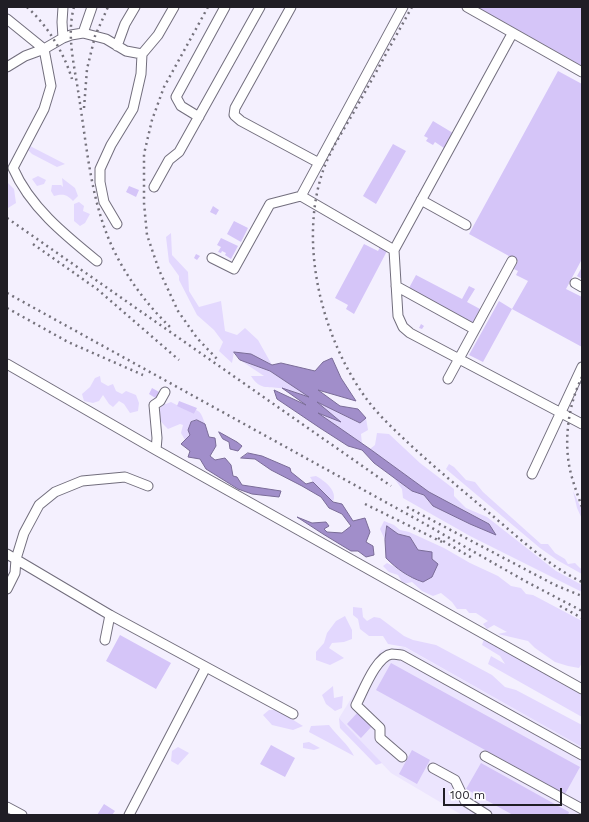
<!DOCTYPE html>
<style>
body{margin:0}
#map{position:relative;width:589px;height:822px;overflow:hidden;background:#f4f0fe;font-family:"Work Sans",sans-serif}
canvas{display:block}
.frame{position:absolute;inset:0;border:8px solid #201e25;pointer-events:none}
.scale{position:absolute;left:443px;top:788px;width:119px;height:18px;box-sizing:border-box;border:2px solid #201e25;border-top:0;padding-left:5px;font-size:12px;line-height:14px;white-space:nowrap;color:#201e25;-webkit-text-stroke:3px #fff;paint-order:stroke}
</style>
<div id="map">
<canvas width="589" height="822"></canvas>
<div class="frame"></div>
<div class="scale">100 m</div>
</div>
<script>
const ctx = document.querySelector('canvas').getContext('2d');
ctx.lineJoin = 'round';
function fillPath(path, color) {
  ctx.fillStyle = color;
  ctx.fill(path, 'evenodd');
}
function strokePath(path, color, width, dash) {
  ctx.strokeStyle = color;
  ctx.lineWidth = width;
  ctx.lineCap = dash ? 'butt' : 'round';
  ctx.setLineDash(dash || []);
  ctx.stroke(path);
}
const built = new Path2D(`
 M404,647L582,747V815H462L391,773L339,718L381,650Z`);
const green = new Path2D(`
 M30,146L65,164L57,167L32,154L28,150Z
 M38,176L46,180L44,184L37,186L32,179Z
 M62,178L75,188L78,196L73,201C66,194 63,194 54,196L51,191L52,185H61L63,187Z
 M7,182L14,189L16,203L8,208Z
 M79,202L84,206L83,211L90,214L85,223L80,226L74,221V204Z
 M171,233L172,255L188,272L189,291L199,307L221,301L225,331L237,335L245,328L258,340L272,365L251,354L234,352L232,363L219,351L223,342L214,330L197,315L179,280V276L169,262L166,237Z
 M240,360L270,371L311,398C302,395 293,391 284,389C269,385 261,392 251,376H264Z
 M100,376L101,382L108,386L113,384L116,391L122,394L126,391L136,395L139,403L138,411L130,413L124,404L119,401L113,407L109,404L103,395L99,401L93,403L84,401L82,394L90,387L95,378Z
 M315,401L359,423L366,418L368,430L361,434L362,444L315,412L340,421Z
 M171,402L194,414L196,410C202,412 203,419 205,424L197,420L190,435L185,440L181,433L183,425L180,424L168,429C159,420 154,414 164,403L166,404Z
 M377,433L389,434L420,463L454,489V496L466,508L487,517L556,571L582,585V592L470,536L403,498L402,489L393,477L412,491L424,495L433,506L470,524L496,535L489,524L429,492L370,449L375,445Z
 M449,464L454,467L466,480L475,482L483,492L541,544H548L555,553L565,559L568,564L575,563L580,568L582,569V574L557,560L540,548L446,469Z
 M316,476C325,481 338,491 333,502L313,482L310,477Z
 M573,491L582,510V519L577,508Z
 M384,521L394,525L400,530L409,532L444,548L470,563L498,576L511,586L521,588L526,594L533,595L582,621V663L579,668L568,666L555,662L535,648L528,641L498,634L507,632L494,625L487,629L483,624L488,621L476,613H469L466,609H457L452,602L441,593L433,596L422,591L412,582L403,584L398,575L389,572L383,566L387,563L395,567L411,578L418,550L410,537L398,534L387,527L385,540L380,529Z
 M353,607L362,608L363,617L367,621L374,617L380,618L404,636L413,640L436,645L492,675L505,687L516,690L582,725V747L405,647L388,644L383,636H369L360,629L358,619L353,615Z
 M345,616L352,630V639L344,642L332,643L329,648L344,658L330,665L316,660V652L324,643L327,633L336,621Z
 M484,639L582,695V717L488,664L491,656L505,664L500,656L482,645Z
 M333,686L334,698L343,696L342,708L335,711L326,704L322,695Z
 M269,710H277L303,726L293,730L272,725L263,715Z
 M339,718L382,763L376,765L340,728Z
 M329,725C337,736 348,744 354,756L309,732L311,726Z
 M309,742L320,748L314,750L303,748V743Z
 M178,747L189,753L178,765L171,761L172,751Z`);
const water = new Path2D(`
 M234,352L251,354L272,365L281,363L315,371L323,362L332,358L341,378L356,401L318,390L340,406L358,409L366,418L360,423L317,402L341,422L318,413L370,449L429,492L489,524L496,535L470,524L433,506L424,495L412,491L374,463L362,450L348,446L320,428L277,399L274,390L306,405L282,388L309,397L270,371L240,360Z
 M197,420L205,424L209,437L215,438L216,446L210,456L215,460L225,458L231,465L233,476L237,477L242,485L281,491L279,497L252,494L238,489L206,469L200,459L188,457L190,451L181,444L190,435L188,430L191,422Z
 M219,432L237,442L242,446L238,451L230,449L229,442L223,439Z
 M248,453L262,456L290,468L291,472L306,484L313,482L333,502L342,504L353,521L365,518L370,532L366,542L373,546L374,555L366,557L358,551H351L323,534L297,517L312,523L326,522L329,526L324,529L327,532L342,533L351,526L342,514L329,508L321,497L302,486L271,470L255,459L241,458Z
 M387,526L398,534L410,537L418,550L432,552V559L438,564L432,577L423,582C408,577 397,569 386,558L385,540Z`);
const building = new Path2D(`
 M477,7H582V66Z
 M558,71L582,84V259L566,289L582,297V347L512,309L483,362L469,355L499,301L512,309L528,281L516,275L518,271L514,269L518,261L469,234Z
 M433,121L453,133L444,148L435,142L433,145L426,141L428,138L424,136Z
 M393,144L406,151L376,204L363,196Z
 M129,186L139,190L136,197L126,192Z
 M213,206L219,210L216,215L210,212Z
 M234,221L248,228L241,242L227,234Z
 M221,238L238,246L231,259L225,255L226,253L222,251L221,253L218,252L221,247L217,245Z
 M364,244L378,251L380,247L387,251L354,314L346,309L348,305L335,298Z
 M196,254L200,256L197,260L194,258Z
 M582,267V279L577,276Z
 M416,275L462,299L469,286L475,289L467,302L480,309L473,323L409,288Z
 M421,324L424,326L422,329L419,328Z
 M152,388L161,393L157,399L149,394Z
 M179,401L197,408L194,414L177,406Z
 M120,635L171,663L156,689L106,661Z
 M391,663L580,767L565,794L376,690Z
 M358,712L372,726L361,738L347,724Z
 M271,745L295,758L285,777L260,764Z
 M412,750L430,760L417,784L399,774Z
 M481,763L569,812L568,815H513L466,789Z
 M104,804L115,811L112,815H97Z`);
const minor = new Path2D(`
 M291,7L235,108L234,115L241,121L319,163
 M467,7L582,72
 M7,19L44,49L51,86L44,109L13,168
 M83,33L92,7
 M512,34L394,250L398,316L403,327L410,333L582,424
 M63,38L62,22L63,7
 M117,46L125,24L135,7
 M7,67L25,56L44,49L63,38L71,35L83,33L106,39L126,51L142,54L158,35L174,7
 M199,117L181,106L176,97L225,7
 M13,168C30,207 65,235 97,261
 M154,187L169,160L179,152L260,7
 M421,200L466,225
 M117,224L104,202L100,182V169L111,145L133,109L141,74L142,54
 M394,250L301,196L403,7
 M212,258L234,269L270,204L301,196
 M575,283L582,287
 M396,286L474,329
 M7,364L156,450L582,689
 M448,379L512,261
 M156,450L157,438L154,405L160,401L165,392
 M532,474L582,367
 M7,554L110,615L206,667L129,815
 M7,589L15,573L16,559L24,533L39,505L55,492L82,481L125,477L148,486
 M105,640L110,615
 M206,667L293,714
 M485,756L582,809
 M402,757L380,738V728L356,705C363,692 376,656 392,654C395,654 399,655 402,655L582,755
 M433,768L455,780L465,801L487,815
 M7,807L22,815`);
const rail = new Path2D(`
 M27,7C48,26 64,53 72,79
 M74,7C66,36 75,68 79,97C86,141 90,190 106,232C119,267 143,301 170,327
 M208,7L164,87L152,120L144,154V203L147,235L159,270L178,311L197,338L218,360
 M412,7C393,41 374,76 355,110C343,131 328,153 321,177C300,247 322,335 363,394C374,410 388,424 402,437C427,461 455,484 482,507C514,533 545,564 582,582
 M84,108L87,69L95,36L108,7
 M7,218L391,486
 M33,244L97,289L179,360
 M7,293L418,520L525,581L582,611
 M7,308L68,342L143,375
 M582,377C568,405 563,443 571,474C574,485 578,496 582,507
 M365,504L442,542
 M407,507L555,585L582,596
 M438,538L474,559
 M560,606L582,618`);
fillPath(built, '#ece5fe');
fillPath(green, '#e3d8fe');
fillPath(water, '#a18eca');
strokePath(water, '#7a6c98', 1);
fillPath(building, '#d5c5f8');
strokePath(minor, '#726e7d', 11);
strokePath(minor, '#fff', 9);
strokePath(rail, '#75727c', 2.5, [2, 4]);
</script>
